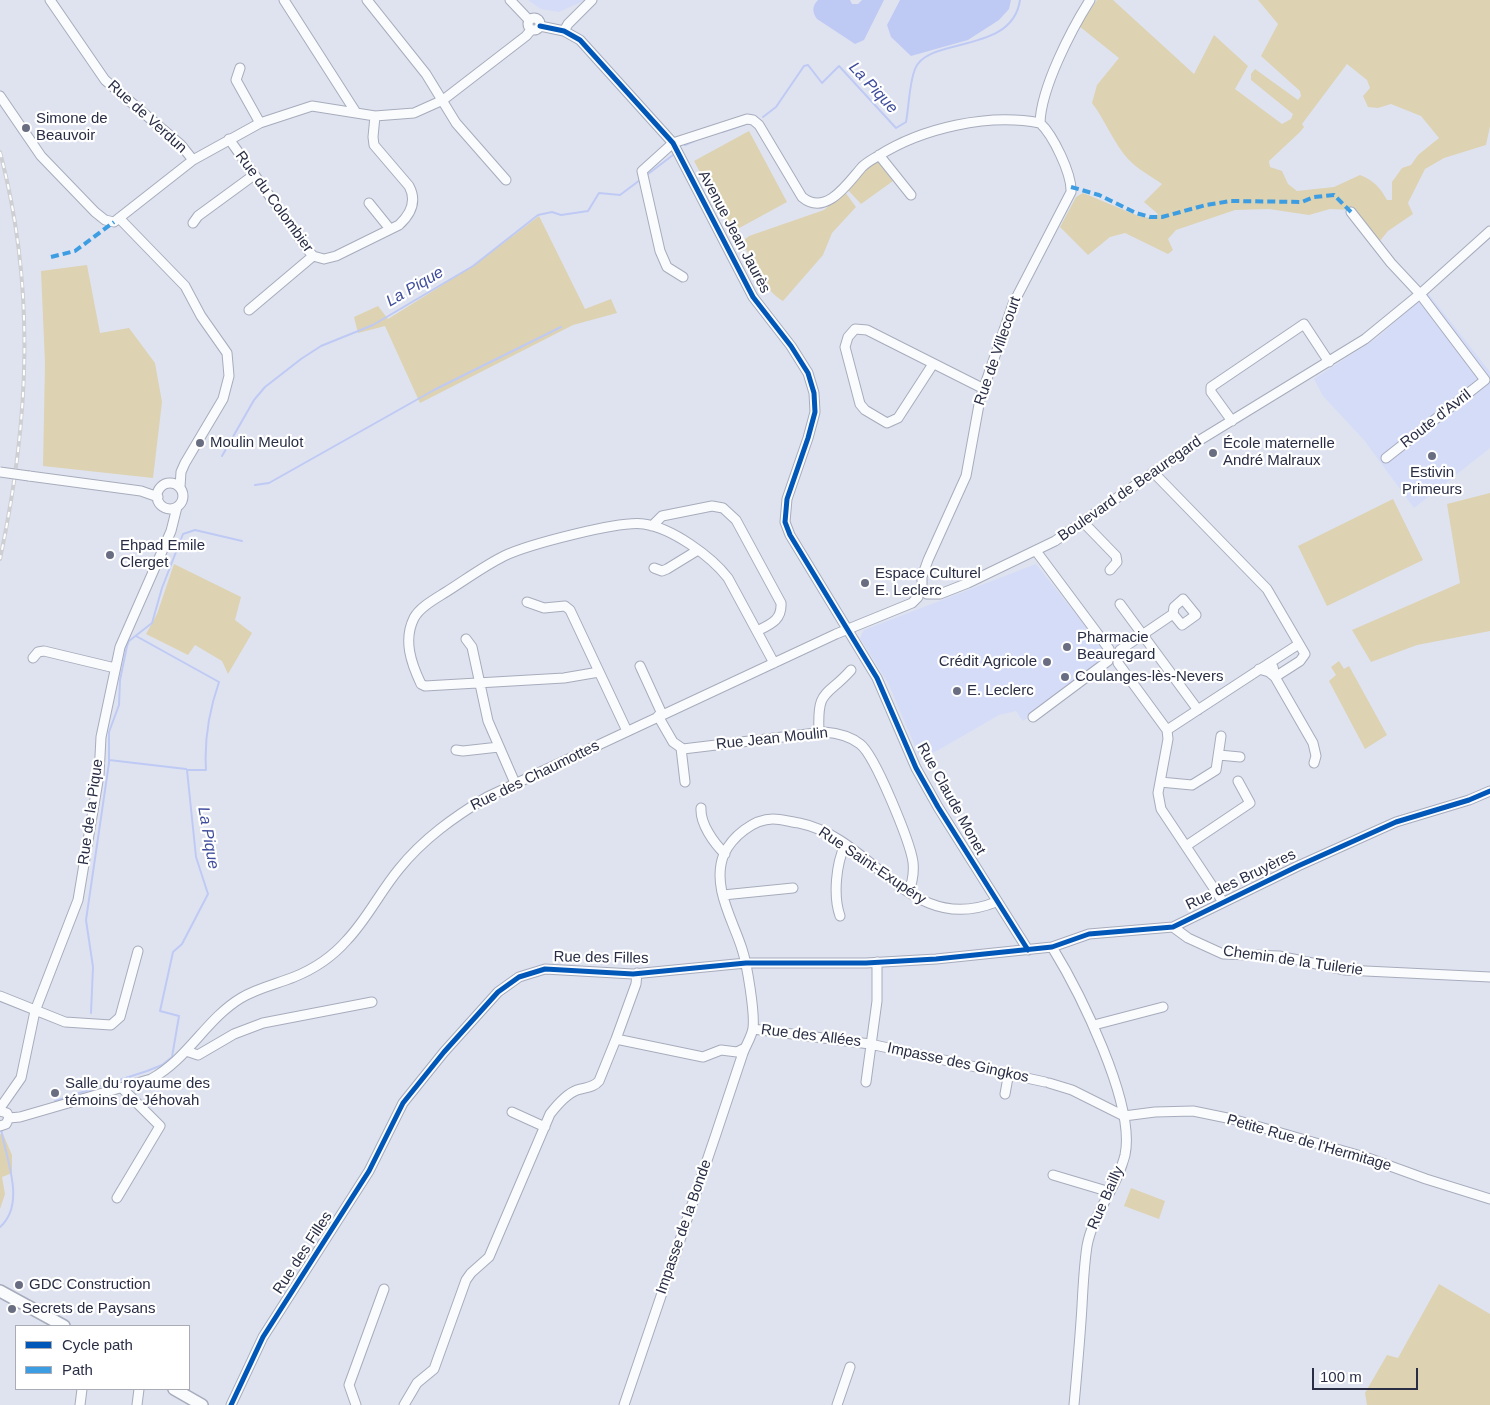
<!DOCTYPE html>
<meta charset="utf-8">
<style>
body{margin:0}
#map{position:relative;width:1490px;height:1405px;overflow:hidden;background:#dfe3f0;font-family:Arial,sans-serif}
canvas{display:block}
.legend{position:absolute;left:15px;top:1325px;width:175px;height:65px;box-sizing:border-box;background:#fff;border:1px solid #a9abb5;margin:0;padding:6px 9px;list-style:none;font-size:15px;color:#292e45}
.legend li{display:flex;align-items:center;gap:10px;height:25px}
.legend b{width:25px;border:1px solid #a9abb5}
.scale{position:absolute;left:1312px;top:1368px;width:106px;height:22px;box-sizing:border-box;border:2px solid #292e45;border-top:0;padding-left:6px;font-size:15px;line-height:18px;white-space:nowrap;color:#292e45;-webkit-text-stroke:4px #fff;paint-order:stroke}
</style>
<div id="map">
<canvas width="1490" height="1405"></canvas>
<ul class="legend">
<li><b style="height:6px;background:#0057b8"></b>Cycle path</li>
<li><b style="height:6px;background:#3d9de3"></b>Path</li>
</ul>
<div class="scale">100 m</div>
</div>
<script>
const ctx = document.querySelector('canvas').getContext('2d');
ctx.lineJoin = 'round';
function fillPath(path, color) {
  ctx.fillStyle = color;
  ctx.fill(path, 'evenodd');
}
function strokePath(path, color, width, dash) {
  ctx.strokeStyle = color;
  ctx.lineWidth = width;
  ctx.lineCap = dash ? 'butt' : 'round';
  ctx.setLineDash(dash || []);
  ctx.stroke(path);
}
function label(font, color, halo, rows, align = 'center') {
  ctx.font = font + ' Arial,sans-serif';
  ctx.lineWidth = 4.5;
  ctx.setLineDash([]);
  ctx.textBaseline = 'middle';
  ctx.strokeStyle = halo;
  ctx.fillStyle = color;
  for (const [text, x, y, turn = 0] of rows) {
    ctx.save();
    ctx.translate(x, y);
    ctx.rotate((+turn || 0) * Math.PI / 180);
    ctx.textAlign = isNaN(turn) ? turn : align;
    if (halo) ctx.strokeText(text, 0, 0);
    ctx.fillText(text, 0, 0);
    ctx.restore();
  }
}
const built = new Path2D(`
 M528,0H585L559,12L541,9Z
 M1428,293L1490,372V448L1414,508L1364,440L1323,396L1314,379L1378,337Z
 M1036,564L1102,647V661L1023,721L1016,711L999,715L921,760L888,683L860,638L864,630Z`);
const green = new Path2D(`
 M1097,0H1113L1194,74L1214,35L1248,66L1235,89L1282,124L1291,119L1293,114L1251,80V74L1255,69L1298,100L1301,96L1300,91L1261,56L1278,24L1258,0H1490V126L1486,145L1444,158L1425,169L1408,203L1413,214L1388,231L1379,242L1353,210L1330,209L1309,215L1269,209L1235,210L1176,230L1168,239L1173,250L1168,254L1125,233L1110,237L1088,255L1060,227L1076,197L1083,193L1141,217L1154,218L1158,214L1144,202L1162,184C1151,176 1137,169 1128,159C1113,142 1105,120 1092,103L1097,85L1119,58L1079,26ZM1347,64L1367,80L1370,88L1363,96L1368,107L1378,108L1391,104L1421,116L1439,138L1418,155L1411,165L1402,168L1392,182V200H1387C1380,187 1373,180 1360,175L1334,187L1297,191L1288,184L1282,171L1270,167L1269,161L1300,132L1304,127L1302,124Z
 M749,131L787,202L732,232L694,161Z
 M877,160L893,181L861,204L847,189Z
 M845,192L856,207L832,233L823,255L783,301C764,290 754,264 744,245L743,241L749,236L824,210Z
 M539,216L585,309L611,299L617,313L573,325L420,403L385,326L358,333L354,317L378,306L388,319L476,264Z
 M87,265L100,333L129,328L155,363L162,402L153,478L43,466L45,363L41,271Z
 M1490,493V631L1417,645L1371,662L1352,630L1460,583L1447,504Z
 M1393,499L1423,560L1327,606L1298,546Z
 M174,564L241,597L235,620L252,633L228,674L222,661L195,645L188,655L146,634L157,614Z
 M1339,661L1344,669L1349,666L1387,735L1365,749L1329,681L1336,675L1331,667Z
 M0,1134H3L12,1155V1173L2,1177L5,1194L0,1209Z
 M1131,1188L1165,1201L1159,1219L1124,1206Z
 M1439,1284L1490,1314V1405H1367L1365,1393L1387,1355L1398,1358Z`);
const water = new Path2D(`
 M818,0H850L852,4H858L862,0H884L864,40L855,44L817,19C812,12 812,6 818,0Z
 M900,0H1011L1009,9L999,20L968,40L911,56L891,37L887,25Z`);
const stream = new Path2D(`
 M763,117L776,107L804,66L808,65L822,83L839,66L896,128L906,122C909,106 909,84 915,69C928,36 1012,55 1020,0
 M722,132L749,123
 M685,145L694,141
 M648,174L673,155
 M222,456L254,400L265,387L301,359L321,346L373,325L473,266L538,215L552,212L561,215L588,211L599,193L620,195L640,180
 M255,485L269,483L434,390L561,327
 M109,760L186,769
 M91,1013L93,967L86,920L109,763V732L119,705L120,680L127,646L129,641L152,623L162,588L183,534L195,530L242,541
 M55,1101L147,1071L162,1065L172,1057L179,1016L160,1011L173,952L182,944L208,894L196,857L187,770H206C204,739 209,711 219,682L136,636
 M0,1227C27,1203 5,1157 1,1128`);
const minor = new Path2D(`
 M50,0L105,80L181,145L193,160
 M284,0L355,111
 M367,0L426,74L456,123L506,180
 M510,0L529,20
 M528 24a6 6 0 1 1 12 0a6 6 0 1 1-12 0Z
 M540,26L564,31L580,40L673,143L753,297L791,346L808,373L814,393L815,412L808,438L787,499L785,522L790,535L877,678L916,768L938,807L1028,950
 M564,31L568,24L592,0
 M240,68L236,80L260,123
 M0,96L41,156L95,212L105,220L114,222L193,160L260,123L312,106L375,116L414,113L443,100L526,36L531,30
 M1040,123C1041,88 1071,30 1090,0
 M229,139L308,250L313,256L324,259L336,256L399,225C411,214 417,201 409,186L374,145L373,137L375,116
 M879,155L911,195
 M369,203L390,229
 M1351,212L1391,263L1420,294L1485,380L1386,458
 M119,218L185,286L201,316L227,353L229,376L223,399L185,463L181,472L180,487
 M193,223L198,216L254,175
 M683,277L667,267L660,251L642,171L673,143L747,119L753,120L759,125L802,197C826,217 848,183 862,167C867,162 873,159 878,156C922,128 988,113 1040,123
 M249,310L313,256
 M933,364L898,418L887,423L865,410L860,404L845,347L848,337L855,329L867,330L984,389
 M1232,421L1211,392V387L1304,324L1329,362
 M1153,472L1267,589L1305,654L1300,661L1275,677L1269,672L1259,669
 M29,476L141,491L158,497
 M157 496a13 13 0 1 1 26 0a13 13 0 1 1-26 0Z
 M1083,522L1116,556L1117,562L1110,570
 M652,526L662,516L712,506L723,508L736,520L781,603C782,620 771,624 757,631
 M1036,551L1109,649
 M654,568L662,571L667,569L698,550
 M922,590V577L928,560L966,476L980,399L1013,304L1071,192C1072,174 1053,135 1040,123
 M927,594H940L968,583L1055,541L1200,440L1365,339L1420,294L1490,231
 M527,602L544,608L565,606L570,610L627,731
 M1120,604L1198,710
 M466,639L472,647L488,721L515,783
 M1120,650L1173,614L1182,625L1196,615L1183,599L1174,607L1173,614
 M33,658L38,652L44,651L115,668
 M1118,663L1167,730L1168,739L1158,793L1161,809L1223,902
 M1268,664L1299,644
 M640,666L662,714
 M599,672L564,678L425,686L421,684C411,663 403,640 414,618C420,607 435,599 446,592C465,580 484,566 504,556C527,545 620,520 644,524C672,528 711,556 728,578L774,663
 M658,716L673,742L683,749L824,732C837,733 850,736 860,744C875,755 910,842 913,862C914,872 913,882 908,892
 M1033,717L1108,661
 M1167,730L1268,664L1273,667L1275,677L1313,743L1316,756L1314,763
 M819,732C817,688 826,698 851,670
 M681,748L685,782
 M456,750L463,751L499,747
 M1219,755L1240,757
 M1160,782L1192,785L1216,770L1221,736
 M701,808C700,824 714,843 725,854
 M1186,846L1250,803L1238,781
 M723,895L793,888
 M840,916C833,896 836,864 845,845
 M1173,927L1188,938L1223,954L1279,956L1345,970L1490,977
 M1052,947C1079,991 1136,1104 1125,1155C1117,1188 1093,1213 1087,1246C1084,1266 1083,1286 1082,1306C1080,1339 1077,1372 1074,1405
 M637,973L636,984L616,1039L703,1057L721,1050L737,1052L745,1048
 M0,996L65,1022L111,1025L120,1017L138,951
 M1094,1025L1163,1007
 M753,1029L870,1044L1045,1082
 M186,1051L198,1055L234,1034L263,1023L372,1002
 M866,1082L877,1001V962
 M1049,1083L1072,1090L1124,1116L1155,1112L1193,1111L1232,1119L1368,1158L1426,1179L1490,1199
 M1005,1094L1009,1072
 M0,1108L21,1078L35,1011L78,900L99,775L101,737L120,647L171,531L177,507
 M0,1111L7,1113L9,1118L6,1124L0,1126
 M512,1112L545,1127
 M9,1118L20,1117L151,1079C188,1059 206,1019 241,998C257,988 277,984 294,977C314,969 333,956 347,940C367,919 380,892 399,869C423,839 454,817 487,797L836,634L912,603L918,597
 M1053,1175L1110,1192
 M117,1198L160,1126L122,1088
 M80,1405L82,1389
 M137,1405L139,1389
 M231,1405L263,1337L369,1171L403,1103L444,1052L498,992L519,977L545,969L633,974L746,963H866L936,959L1052,947L1089,934L1173,927L1298,866L1396,822L1469,800L1490,791
 M356,1405L349,1385L384,1289
 M404,1405L417,1383L434,1369L466,1280L471,1273L489,1257L550,1114C557,1105 566,1094 577,1090C586,1087 593,1088 599,1081L616,1039
 M624,1405C655,1315 685,1224 716,1134C725,1107 734,1080 743,1053C746,1045 752,1036 753,1028C755,1013 747,964 742,949C733,920 711,886 724,854C732,837 753,819 773,819C781,819 791,822 799,823C874,838 909,937 996,902
 M837,1405L850,1367`);
const major = new Path2D(`
 M0,1291L64,1326
 M174,1389L202,1405`);
const rail = new Path2D(`
 M0,152C36,288 29,423 0,559`);
const minorBridge = new Path2D(`
 M0,472L29,476`);
const quiet = new Path2D(`
 M1071,187L1099,195L1136,213L1150,217H1162L1206,205L1231,201L1302,202L1314,197L1334,195L1351,212
 M51,257L75,251L114,222`);
const cycleway = new Path2D(`
 M540,26L564,31L580,40L673,143L753,297L791,346L808,373L814,393L815,412L808,438L787,499L785,522L790,535L877,678L916,768L938,807L1028,950
 M231,1405L263,1337L369,1171L403,1103L444,1052L498,992L519,977L545,969L633,974L746,963H866L936,959L1052,947L1089,934L1173,927L1298,866L1396,822L1469,800L1490,791`);
const markers = [
 [26,128,5,"#696d81"],
 [200,443,5,"#696d81"],
 [1213,453,5,"#696d81"],
 [1432,456,5,"#696d81"],
 [110,555,5,"#696d81"],
 [865,583,5,"#696d81"],
 [1067,647,5,"#696d81"],
 [1047,662,5,"#696d81"],
 [1065,677,5,"#696d81"],
 [957,691,5,"#696d81"],
 [55,1093,5,"#696d81"],
 [19,1285,5,"#696d81"],
 [12,1309,5,"#696d81"]
];
const streetNames = [
 ["Rue de Verdun",147,117,42],
 ["Rue du Colombier",274,202,54],
 ["Avenue Jean Jaurès",734,232,62],
 ["Rue de Villecourt",998,351,-71],
 ["Route d'Avril",1436,419,-38],
 ["Boulevard de Beauregard",1130,489,-35],
 ["Rue Jean Moulin",772,739,-6],
 ["Rue des Chaumottes",535,776,-26],
 ["Rue Claude Monet",951,799,61],
 ["Rue de la Pique",91,812,-82],
 ["Rue Saint-Exupéry",872,866,34],
 ["Rue des Bruyères",1241,880,-26],
 ["Rue des Filles",601,958,1],
 ["Chemin de la Tuilerie",1293,961,8],
 ["Rue des Allées",811,1036,7],
 ["Impasse des Gingkos",958,1063,12],
 ["Petite Rue de l'Hermitage",1309,1143,16],
 ["Rue Bailly",1106,1198,-66],
 ["Impasse de la Bonde",684,1227,-71],
 ["Rue des Filles",303,1253,-57]
];
const poiNames = [
 ["Simone de",36,119],
 ["Beauvoir",36,136],
 ["Moulin Meulot",210,443],
 ["École maternelle",1223,444],
 ["André Malraux",1223,461],
 ["Estivin",1432,473,"center"],
 ["Primeurs",1432,490,"center"],
 ["Ehpad Emile",120,546],
 ["Clerget",120,563],
 ["Espace Culturel",875,574],
 ["E. Leclerc",875,591],
 ["Pharmacie",1077,638],
 ["Beauregard",1077,655],
 ["Crédit Agricole",1037,662,"right"],
 ["Coulanges-lès-Nevers",1075,677],
 ["E. Leclerc",967,691],
 ["Salle du royaume des",65,1084],
 ["témoins de Jéhovah",65,1101],
 ["GDC Construction",29,1285],
 ["Secrets de Paysans",22,1309]
];
const waterNames = [
 ["La Pique",873,88,47],
 ["La Pique",415,287,-30],
 ["La Pique",208,838,80]
];
fillPath(built, '#d5dcf8');
fillPath(green, '#ddd2b1');
fillPath(water, '#bfcaf4');
strokePath(stream, '#bfcaf4', 2);
strokePath(minor, '#a7acbc', 11);
strokePath(major, '#a7acbc', 14);
strokePath(minor, '#fafbfd', 9);
strokePath(major, '#fafbfd', 11);
strokePath(rail, '#cdcfd3', 4);
strokePath(rail, '#fff', 2, [5.5]);
strokePath(minorBridge, '#a7acbc', 11, []);
strokePath(minorBridge, '#fafbfd', 9);
strokePath(quiet, '#3d9de3', 4, [8, 4]);
strokePath(cycleway, '#0057b8', 5);
for (const [x, y, r, color] of markers) {
  const dot = new Path2D();
  dot.arc(x, y, r, 0, 2 * Math.PI);
  ctx.fillStyle = color;
  ctx.fill(dot);
  strokePath(dot, '#fff', 2);
}
label('15px', '#292e45', '#fff', streetNames);
label('15px', '#292e45', '#fff', poiNames, 'left');
label('italic 16px', '#3f4d9b', '#fff', waterNames);
</script>
